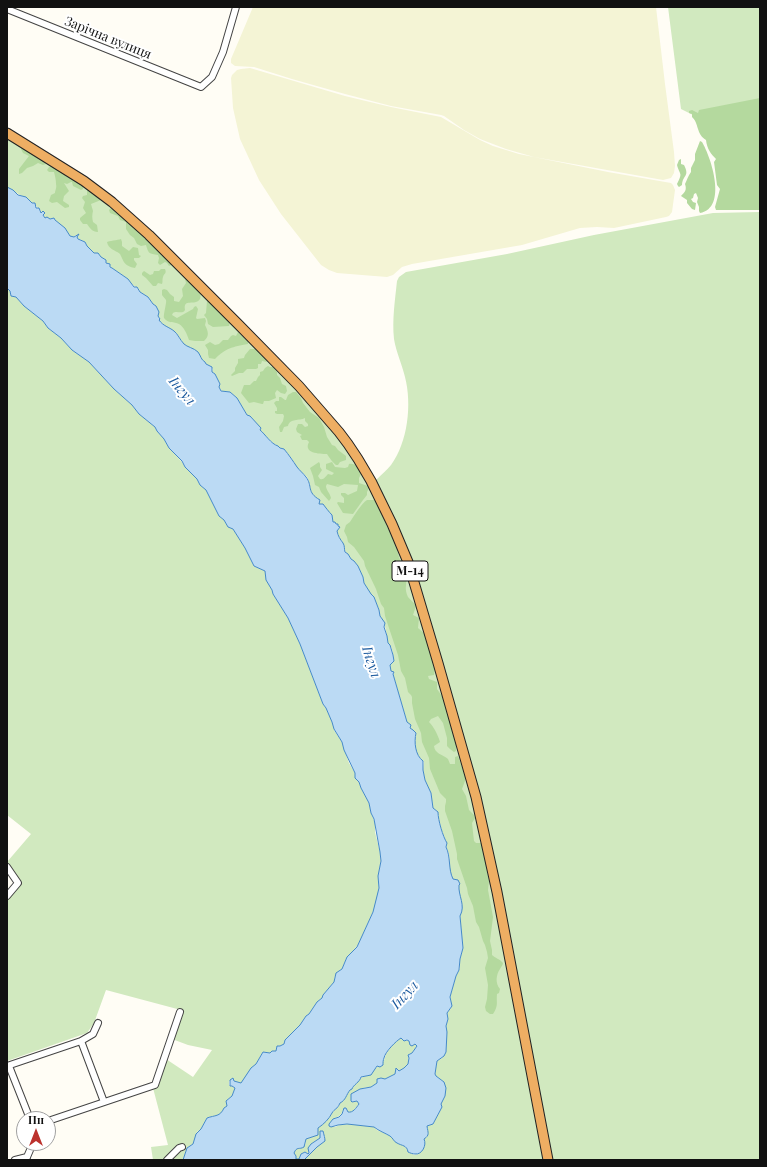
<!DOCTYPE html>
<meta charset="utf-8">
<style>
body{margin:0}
#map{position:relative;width:767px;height:1167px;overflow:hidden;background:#fffdf5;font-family:"Playfair Display",serif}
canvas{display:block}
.frame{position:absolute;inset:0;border:8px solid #111;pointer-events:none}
.north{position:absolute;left:16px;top:1111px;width:40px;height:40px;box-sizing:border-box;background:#fff;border:1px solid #a0a0a0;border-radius:50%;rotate:0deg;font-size:11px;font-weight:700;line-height:16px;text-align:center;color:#111}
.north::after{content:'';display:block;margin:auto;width:14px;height:18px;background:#bc322d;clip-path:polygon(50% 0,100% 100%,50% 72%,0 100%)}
</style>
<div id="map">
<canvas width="767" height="1167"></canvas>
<div class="frame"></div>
<div class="north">Пн</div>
</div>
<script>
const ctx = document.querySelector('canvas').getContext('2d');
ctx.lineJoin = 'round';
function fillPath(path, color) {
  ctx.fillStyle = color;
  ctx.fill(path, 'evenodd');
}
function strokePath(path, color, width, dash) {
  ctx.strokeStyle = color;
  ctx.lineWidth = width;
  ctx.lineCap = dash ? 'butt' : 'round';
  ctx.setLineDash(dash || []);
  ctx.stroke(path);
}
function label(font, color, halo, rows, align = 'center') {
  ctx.font = font + ' "Playfair Display",serif';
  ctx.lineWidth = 4;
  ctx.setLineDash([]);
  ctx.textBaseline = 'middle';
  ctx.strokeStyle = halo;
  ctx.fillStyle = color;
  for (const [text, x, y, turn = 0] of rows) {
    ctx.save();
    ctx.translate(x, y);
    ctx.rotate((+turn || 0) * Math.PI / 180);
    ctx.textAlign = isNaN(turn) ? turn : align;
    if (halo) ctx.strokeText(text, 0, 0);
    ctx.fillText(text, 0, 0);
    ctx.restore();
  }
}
const farmland = new Path2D(`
 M253,7H656L665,84L674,152L675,166L674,173L671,178L663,180L534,157L506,149L480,139L464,130L444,116L441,115L391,106L345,94L292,79L254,67L235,66L231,63V59Z
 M250,68L345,96L391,107L441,117L480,140L493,146L519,154L608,172L671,183L673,185L675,190L672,212L669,216L666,217L614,228L597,227L580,228L522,245L412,264L402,267L393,275L387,277L337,273L329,270L321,265L281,214L259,180L240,139L233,108L231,78L232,75L237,70L241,69Z`);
const green = new Path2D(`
 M668,7H760V114L699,118L681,109Z
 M7,135L83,183L147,236L296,388L336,435L368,482L405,563L480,827L545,1160H304L321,1143L325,1137L323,1134L320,1133V1138L311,1144L308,1154L305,1152L301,1154L299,1159H296L294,1153L297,1148L305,1145L306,1139L318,1134V1128C324,1122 328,1121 332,1113C335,1108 338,1110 340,1103L343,1101L350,1090C356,1086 359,1075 368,1076L384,1060L386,1054L394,1043L401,1038L405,1041H409L410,1043L415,1044L417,1046L412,1053L409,1054L408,1064L401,1071L396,1070L395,1074L385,1079H383L371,1087L363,1088L351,1095V1101L352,1102L357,1101L359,1104L353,1111L350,1113L343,1110C341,1115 340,1116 335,1118C333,1119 331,1122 329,1124L335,1127C347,1121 361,1126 374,1127L377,1130L393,1137L395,1141L403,1145L414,1155L418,1154C423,1148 427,1147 423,1139L428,1136L427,1126L433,1124L440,1111L441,1103L445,1096L444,1082L436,1076L435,1074L437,1061L442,1058L446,1052L447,1032L446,1026L448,1019L447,1013L451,1008V999L450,997L456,976L460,968V959L463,948L460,915C466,905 457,896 459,885C456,882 452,879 451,875C448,868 451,858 448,851C446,847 447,845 446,842C444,836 441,830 440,824C439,820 438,817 438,812L433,808L431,793L425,780L423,770L424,762C415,754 414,745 416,734L410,728V725L407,722L393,674L394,672L391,671L390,665L394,661C393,655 393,647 388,643C386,634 386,623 380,616L379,609L373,596L371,595L364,583L363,577L358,566L351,559L348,554L346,553L342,541C339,539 338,535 337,531L340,527L333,522L327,509L319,504L318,499C307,493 312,486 307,477C304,474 300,471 297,468C295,465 294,462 292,459C290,456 287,453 284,449C275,447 268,438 261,432C257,427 255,419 247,415L237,398L230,392L222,391L219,387L220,384L215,374L212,372L213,369L206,364L205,362L202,360L198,352L184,345L178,335L174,331L164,326L159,321L160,318L158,316L156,306L153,304L148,297L140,292L139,289L131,284L128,279L112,268L100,256L94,253L87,246L85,242L77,238L76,235L74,237L70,236C65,228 59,226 54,218L50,219L45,218C39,203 20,196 7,187Z
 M760,212V1160H550L525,1026L440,661L375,483L376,480C381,475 387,470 391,465C408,442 412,404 405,377C402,364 396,352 394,339C392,320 395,300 397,281L399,277L406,272L507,254L594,235L713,213Z
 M7,288L10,291V295L16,297L24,306L43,321L48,328L61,338L72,350L89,362L114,389L132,405L139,414L155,427L157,431L164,439L169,448L182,462L185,467L197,479L200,485L206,490L219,516L224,520L228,527L233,529L245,548L254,566L265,571C266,582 271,585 273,594L288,618L300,644L323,704L326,708L334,726V730L342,742L349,763L355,773V778L359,782L361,788L369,803L371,813L375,823V832L380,852L381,861L378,877L379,888L376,905L358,945L346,959L342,969L339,971L335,976L334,982L323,995L322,998L317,1002L309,1014L306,1016L300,1025L285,1040L284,1044L280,1046L277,1047L276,1051H272L270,1053L263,1052L256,1064L241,1083L229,1081V1085L235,1088L232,1096L228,1099L227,1106L224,1108C220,1117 215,1115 207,1118L201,1129L197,1132L193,1144L187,1148L183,1160H153L151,1147L168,1145L153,1088L159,1084L166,1059L193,1077L212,1050L188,1045L172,1039L181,1010L106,990L94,1023L87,1033L7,1061V899L19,883L7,864V862L31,834L7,815Z`);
const forest = new Path2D(`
 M760,98V210H716L715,207L720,189L717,185L714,162L716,159C711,154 707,149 706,140C696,134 699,123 692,117V114L689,113V111L692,110L698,113L699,110Z
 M700,141L702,142C711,157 728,208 700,213L699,211V207L697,202L698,198L696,193L694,194L693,198L691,199L693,202L696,203L695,210L692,209L687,203V200L681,196C685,192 687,190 685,184C687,180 688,176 691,172V168L695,160V154Z
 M22,147L42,159L46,164L43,165L38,163L33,166L27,168L22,173L19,174V169L29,156L23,153L21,149Z
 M681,159V164L684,165C690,177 683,174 682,185L679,187L678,186L677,184C683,172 680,176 677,165L679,160Z
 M51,166L56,167L83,186V189L81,190L73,186L72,182H71L67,184L64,183L69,191L64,196L63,201L69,205V207L65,208L57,202L52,203L49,201L51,195L55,193C55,190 57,188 56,184C56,180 55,176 54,172H49L47,170L49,167Z
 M89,190L101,199V200L91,204L93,211C92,215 92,218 93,222L97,225L98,232C92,232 90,228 87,224H83L80,220V218L86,213L83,208L85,202L82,198L83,196L87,195V191Z
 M111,208L113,209L157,249L162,256H164L171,263V265L169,266L167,263L165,262L160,265L158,263L159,258L158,255C149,253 149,255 146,245L141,246L137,244L134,238L130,235L126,229V222L120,220L118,216L110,213L109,210Z
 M121,239L122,242V246L129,251L133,247L138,248L139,255L141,256L139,258H134V260L137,264L135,268C124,266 124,262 120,254C115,250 108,249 107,242C108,241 118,240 121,239Z
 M161,269H165C167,274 164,273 163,277C162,279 163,282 162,284L158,283L156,286H153L146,278L142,275V273L144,271L150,275L153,274L154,271H159Z
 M185,279L201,292C200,294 201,297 200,299C195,307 183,297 185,310C182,315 177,310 173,313L172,315L177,318L193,309L194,307L196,306L198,309L196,318L197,319L205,318L206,321L205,325C208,331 210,336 204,341H195L189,340C187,334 184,327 179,324C174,321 168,324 164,318C163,315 167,302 166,300C165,298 163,297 162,295V290L164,289L167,290L170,294L174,297V301L179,302L183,296L182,289L186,283Z
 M207,301H210L230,322L229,326L213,327L208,324L207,319L204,315L206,313Z
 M238,332L248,342V344C232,347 226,348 215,359L209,358L208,354V350L205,345L210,342L215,345L219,344L223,340H228L231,336L233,335L236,336Z
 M250,349H256L266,359L267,362L262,361L261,364H258V368L256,369H247L243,373H239L232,376L231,375L235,371V368L238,363V359L244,358L245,355Z
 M268,366L270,367H273L277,372V375L280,378L282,384L286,386L287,391L285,394L281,393L277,390L275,393L276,398L269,401H264L263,404H262L254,402L249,403L241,393L244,385H250L254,381H256L258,377L260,375V372L263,371L265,368Z
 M293,392H296L301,398L303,403L310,412L319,418L324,427L327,437L332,445L335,446L338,450L346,456V460L340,462L338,465H336C333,463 329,457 327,454C319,454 303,453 309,442L307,440H302L300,436L302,435L297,432L296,429L298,424H302L305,427L308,426V424L305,421V418C299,421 290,418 288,426L284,427L282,432H280L279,427L283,421L284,416L283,414H277L275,413V411H277V408L274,403L276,401H279V397H281L285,400H286L288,395Z
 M319,462L320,464V467L322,470L318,476L320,479C324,480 325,477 328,474L332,475L334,473L326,469V464L332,462L335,467L345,468L348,467L349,464C356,463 359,468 361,474L359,478V483L368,486L369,488L367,492V495L363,500L353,514L343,513L337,503L338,502L344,503V498L341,495V493H345L348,495L357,491L358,485L344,484L338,487L327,484L326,486C326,490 330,493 331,498L329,501L321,492L319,487L315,485L313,476L310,468Z
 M367,500H374L376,502L397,548C398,559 405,568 406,578C407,586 404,588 408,597C410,600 414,602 416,606L413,615L419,618L418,628L426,635L435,668L434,675L428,676L429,679L437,682V689L444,699L450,719L456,742V751L454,752L450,749L447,746V738L443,723L438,716L431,719L429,722C434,727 438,735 440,742L434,746C435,754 442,754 448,759L450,764H455V757L458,756L465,776V781L462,789L466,796L469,810L474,815L475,818L472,823L474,841L476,843H481L483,846L487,861V872L489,881L488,890L493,917L490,941L492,950V955C495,958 500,959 503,963C503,965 501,967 500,969C496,975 495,983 500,989L499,993L497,994C496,1003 499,1005 493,1014H490L486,1011L485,1007L487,999L488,985L485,968L488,958L487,952L485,945L483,941L479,927L476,922L473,906L468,894L467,888L457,859V854L452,831L445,811V806L446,802V799L440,793L430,769L429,758L422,742L421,733L415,719L412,703V697L411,695L408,692L405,678L401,671L398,655L385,616L384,608L381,604L376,589L365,566L364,561L354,547L348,542L347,537L344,531L346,525L350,522C354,516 361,504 367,500Z`);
const water = new Path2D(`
 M7,187L13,190L18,195L26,197L32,203H35L36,208H39L41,213L43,211L45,213L43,215L45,218L47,217L50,219L54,218L55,220L65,228L70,236L74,237L79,234L77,237L78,239L85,242L87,246L94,253H98L101,257L106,260V263L110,264V267L112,268L128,279L134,287H137L140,292L148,297L153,304L156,306L159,312L158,316L160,319L159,320C163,326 169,327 174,331C178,334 180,340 184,344C187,347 194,348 198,352C201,356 201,360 205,362L206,364L212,367V372L215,374L220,384L219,387L221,391L230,392L237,398L247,415L250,416L261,428L260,430C265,434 271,444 278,446L280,448L284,449C289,455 293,461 297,467C300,471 303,473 306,477C313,486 306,492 320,500L319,504H323C326,508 329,512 332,515L333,522H335L336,524H338V526L340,527L337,531C338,536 340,539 343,543C345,546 344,549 345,552L348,554L351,559L354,561L358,566L363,577L364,583L371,594L374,597L379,610L380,616L385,623L384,627L387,636L388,643L390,645L393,655L394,661L390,665L391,671L394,672L393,674L407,722L411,725L410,728L413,730L416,733C414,742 415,755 423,761V770L425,780L431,793L433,808L438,812C438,820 443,837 447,843L446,847C451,857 448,869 453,879L458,880L460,884L459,885C458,896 466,905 460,916L463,948L460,959L459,970L456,976L450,997L452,1006L447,1013L448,1019L446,1026L447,1032L446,1052L444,1056L437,1061L435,1074L436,1076L444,1082L446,1088L445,1096L441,1104L442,1107L433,1124L427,1126C428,1133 430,1135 424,1139C427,1145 422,1155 415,1154C413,1154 410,1153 408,1152C407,1145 402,1146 397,1143C394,1142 393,1138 390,1136C385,1133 379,1131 374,1127L347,1124L338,1125L331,1127L329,1126V1124L333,1119L339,1117L342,1114L344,1108H346L348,1112C353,1113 356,1108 359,1104L357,1101L352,1102L351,1101V1094L360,1089L371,1087L377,1083V1079L381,1078L385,1079L395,1074L396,1068L399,1071L404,1068L408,1064L409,1058L408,1055L412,1053L417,1046L415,1044L412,1046L410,1045L409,1041L407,1040L404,1041L401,1038C396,1041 385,1052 384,1058C383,1060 383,1063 383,1065L380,1067L377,1066L371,1075L361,1077C360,1082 353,1085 352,1089L350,1090C346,1095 346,1100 340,1103C337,1110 335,1108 332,1113C329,1119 324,1124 318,1128V1135L306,1139L304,1147C299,1150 297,1146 294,1153L296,1156V1159H299L301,1154L305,1152L308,1154L309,1153L308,1148L311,1144L320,1138V1131H323C324,1135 325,1138 325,1141L317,1147L304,1160H183L187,1148L193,1144L196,1134L201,1129L207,1118C215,1115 220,1117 224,1108L227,1106L226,1101L232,1096L235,1088L232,1086H230V1080L233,1078L234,1081L241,1083L251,1068L256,1064L263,1052L270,1053L272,1051H276L277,1046H280L284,1044L285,1040L300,1025L306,1016L309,1014L317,1002L322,998L323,995L334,982L336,973L342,969L347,957L357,947L373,912L379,888L378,876L381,861L380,852L374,819L371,813L369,803L361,788L359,782L355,778V773L344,750L342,742L334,729L332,722L326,708L323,704L300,644L288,618L273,594L272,590L266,580L265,571L254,566L245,548L233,529L228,527L224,520L219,516L206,490L200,485L197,479L185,467L182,461L169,448L164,439L157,431L155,427L139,414L132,405L114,389L89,362L72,350L61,338L48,328L43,321L24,306L16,297L11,296L10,291L7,288Z`);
const minor = new Path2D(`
 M7,9L201,87L212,77L223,52L236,7
 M7,867L18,883L7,896
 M81,1041L104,1102
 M7,1066L81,1041L93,1034L98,1023
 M9,1066L30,1119
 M48,1121L155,1085L180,1012
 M27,1157L33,1143
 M15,1160L27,1157
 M167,1160L179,1148L182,1147`);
const highway = new Path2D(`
 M7,133L84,181L112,202L149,235L238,324L299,386L339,432L348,444L358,459L371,481L392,524L408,562L438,663L476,797L497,892L548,1160`);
const shields = [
 [410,571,36]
];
const shieldNames = [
 ["М-14",410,571]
];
const streetNames = [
 ["Зарічна вулиця",108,38,22]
];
const waterNames = [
 ["Інгул",182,391,50],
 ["Інгул",371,662,72],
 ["Інгул",405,995,-47]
];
fillPath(farmland, '#f4f4d5');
fillPath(green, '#d1e9bf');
fillPath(forest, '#b4d99e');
fillPath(water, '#bbdaf4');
strokePath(water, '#4589c8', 1);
strokePath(minor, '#444', 8);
strokePath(highway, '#222', 11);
strokePath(minor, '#fff', 6);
strokePath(highway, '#eeae63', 9);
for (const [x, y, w] of shields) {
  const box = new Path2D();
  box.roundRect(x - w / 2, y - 10, w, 20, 3);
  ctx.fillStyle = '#fff';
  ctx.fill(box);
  strokePath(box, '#111', 1);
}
label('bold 12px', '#111', null, shieldNames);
label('13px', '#111', '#fff', streetNames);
label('italic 14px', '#1d5b9f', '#fff', waterNames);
</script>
